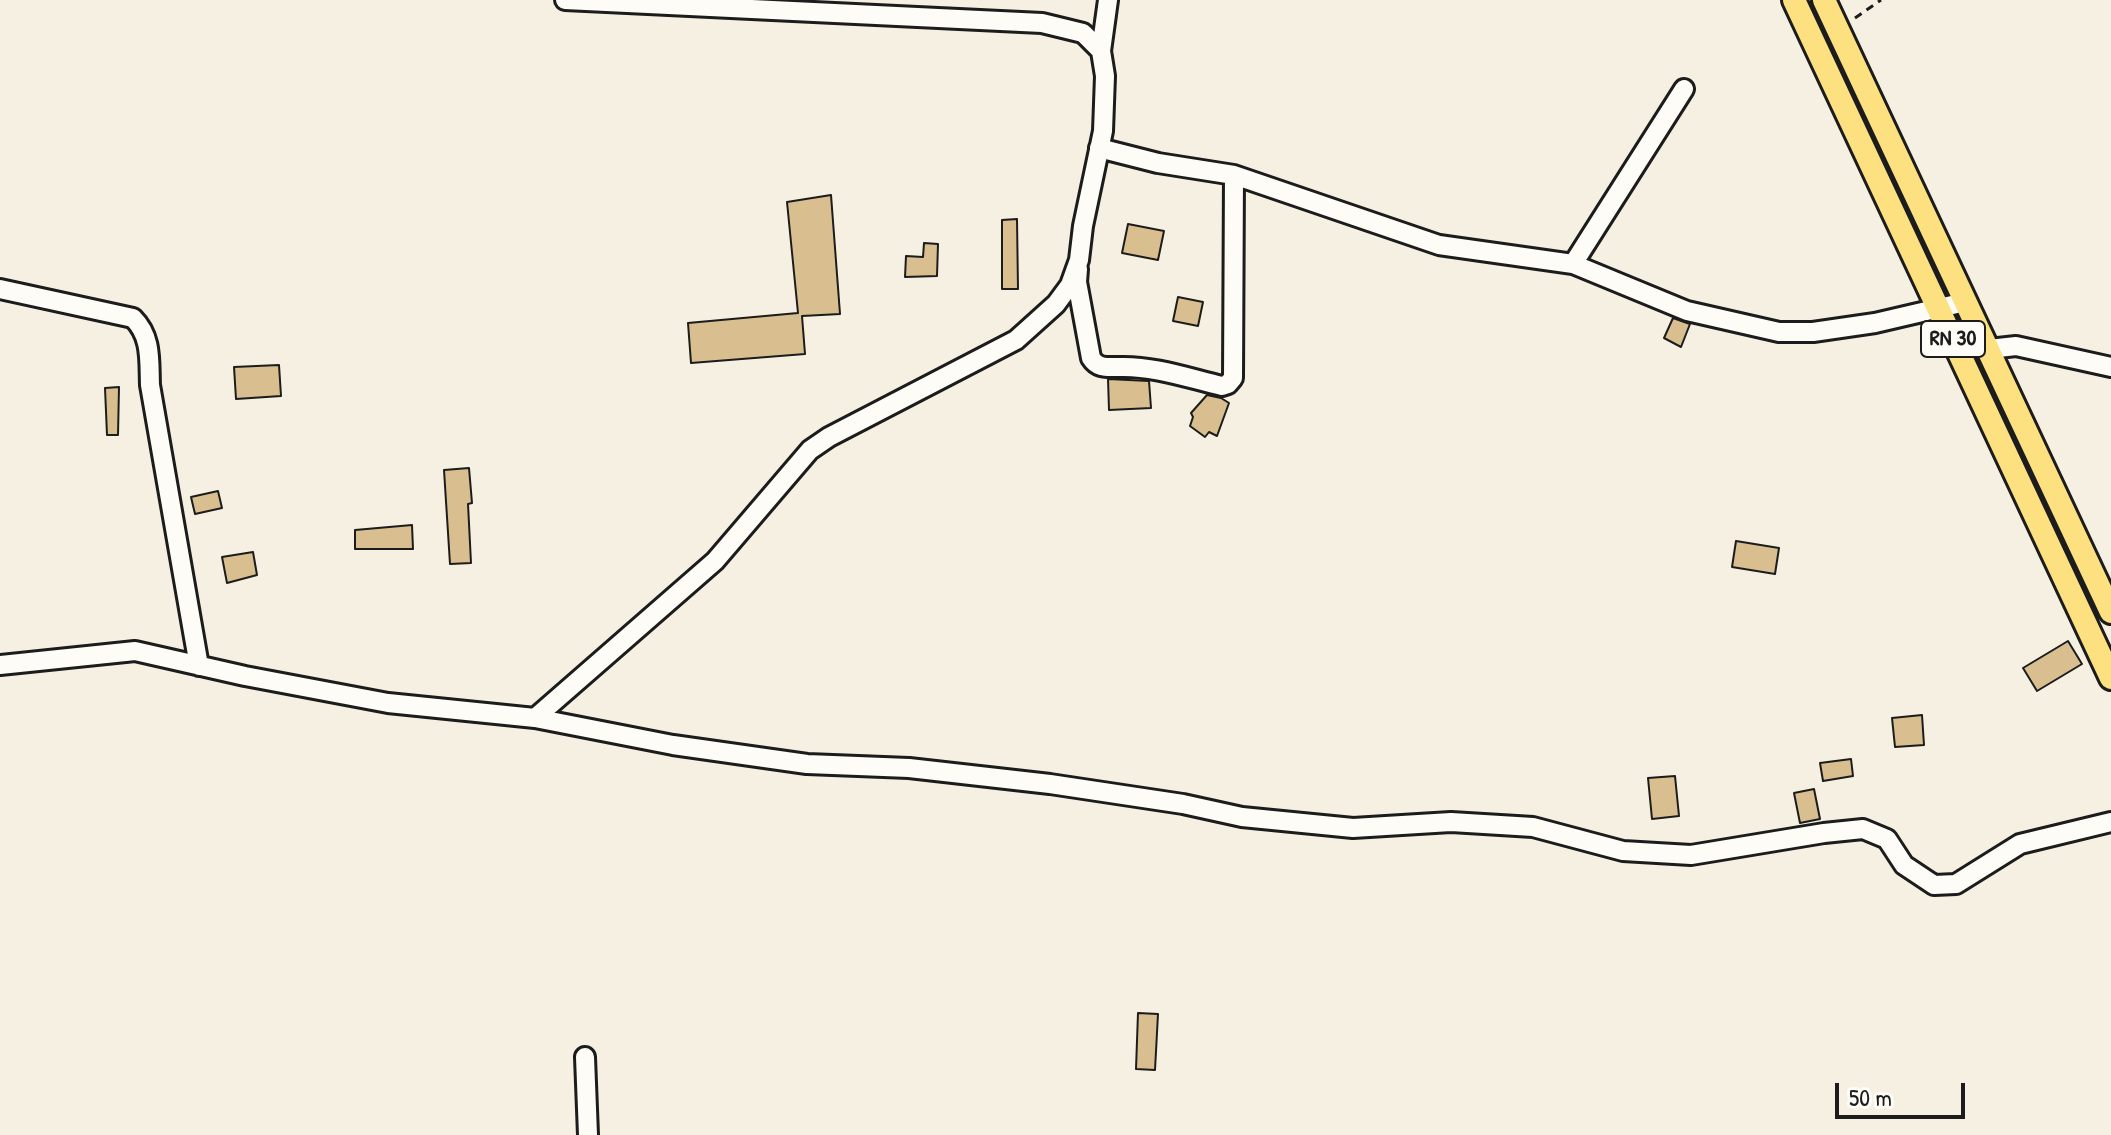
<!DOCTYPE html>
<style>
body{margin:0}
#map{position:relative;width:2111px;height:1135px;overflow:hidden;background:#f6f0e2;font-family:"Patrick Hand",sans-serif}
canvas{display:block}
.scale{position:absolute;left:1835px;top:1083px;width:130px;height:36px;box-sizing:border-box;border:4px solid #1c1c1c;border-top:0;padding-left:10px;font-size:24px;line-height:28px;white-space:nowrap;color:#1c1c1c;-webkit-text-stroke:6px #fdfcf7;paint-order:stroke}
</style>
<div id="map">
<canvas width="2111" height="1135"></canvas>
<div class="scale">50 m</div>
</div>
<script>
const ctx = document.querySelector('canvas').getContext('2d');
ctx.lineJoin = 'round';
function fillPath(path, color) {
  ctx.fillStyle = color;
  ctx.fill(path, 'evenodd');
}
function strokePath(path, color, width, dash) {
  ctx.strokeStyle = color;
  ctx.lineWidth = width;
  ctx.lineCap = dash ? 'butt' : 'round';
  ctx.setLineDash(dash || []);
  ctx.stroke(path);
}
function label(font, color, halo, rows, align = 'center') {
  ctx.font = font + ' "Patrick Hand",sans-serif';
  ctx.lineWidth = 7;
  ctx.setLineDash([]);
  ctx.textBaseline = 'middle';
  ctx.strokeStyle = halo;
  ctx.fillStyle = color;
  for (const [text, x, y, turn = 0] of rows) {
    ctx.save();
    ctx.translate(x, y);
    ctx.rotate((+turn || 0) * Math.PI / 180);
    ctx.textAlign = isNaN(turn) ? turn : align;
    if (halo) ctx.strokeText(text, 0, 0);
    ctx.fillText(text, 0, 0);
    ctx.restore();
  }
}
const building = new Path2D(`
 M831,195L840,314L802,316L805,354L691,363L688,323L798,313L787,202Z
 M1017,219L1018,289H1002V220Z
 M1128,224L1164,231L1158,260L1122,253Z
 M924,243L938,244L937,276L905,277L906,256L923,257Z
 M1178,297L1203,302L1198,326L1173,321Z
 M1673,318L1690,324L1681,347L1664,338Z
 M279,365L281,396L236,399L234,367Z
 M1108,379L1149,381L1151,408L1109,410Z
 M119,387L118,435H107L105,388Z
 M1207,395L1221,398L1229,403L1217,436L1209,432L1205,437L1190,426L1193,417L1191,413Z
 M469,468L472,503L468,504L471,563L450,564L444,470Z
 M218,491L222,508L195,514L191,497Z
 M412,525L413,549H355V530Z
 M1736,541L1779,548L1775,574L1732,567Z
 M253,552L257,575L227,583L222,557Z
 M2068,641L2082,664L2037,691L2023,668Z
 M1922,715L1924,745L1895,747L1892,718Z
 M1851,759L1853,776L1823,781L1820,763Z
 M1675,776L1679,816L1652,819L1648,778Z
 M1814,789L1820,819L1800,823L1794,793Z
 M1138,1013L1158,1014L1155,1070L1136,1069Z`);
const path = new Path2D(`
 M1855,18L1881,0`);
const minor = new Path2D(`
 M565,0L1042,23L1083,33L1101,51
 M1099,148L1158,163L1234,175L1439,245L1573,264L1687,311L1779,332H1813L1875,323L1965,302
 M1573,264L1684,89
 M1078,269L1077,282L1091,358C1098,369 1107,367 1120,367C1154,366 1188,378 1222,386L1228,384L1233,378L1234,175
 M0,289L133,318C152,337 149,360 150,385L199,666
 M1989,349L2016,346L2111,367
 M0,665L135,651L245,676L388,703L535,718L673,745L807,764L909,768L1050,784L1183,804L1242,817L1353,828L1451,822L1533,827L1623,851L1691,855L1824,833L1863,829L1887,839L1904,865L1934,885L1956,884L2020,844L2111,822
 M535,718L715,561L810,450L829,437L1016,340L1056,304L1070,285L1079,260L1083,226L1103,131L1105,76L1101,51L1108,0
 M585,1057L588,1135`);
const major = new Path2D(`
 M1794,0L2111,678
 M1824,0L2111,612`);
const shields = [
 [1953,339,64]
];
const shieldNames = [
 ["RN 30",1953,339]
];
fillPath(building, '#d9bf8f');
strokePath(building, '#1c1c1c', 2);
strokePath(minor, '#1c1c1c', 24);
strokePath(major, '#1c1c1c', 28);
strokePath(path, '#1c1c1c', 3, [8, 6]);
strokePath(minor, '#fdfcf7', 18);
strokePath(major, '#fde080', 22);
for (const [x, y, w] of shields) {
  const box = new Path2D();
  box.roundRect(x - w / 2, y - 18, w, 36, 6);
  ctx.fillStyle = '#fdfcf7';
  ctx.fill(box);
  strokePath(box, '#1c1c1c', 2);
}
label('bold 22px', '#1c1c1c', null, shieldNames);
</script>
